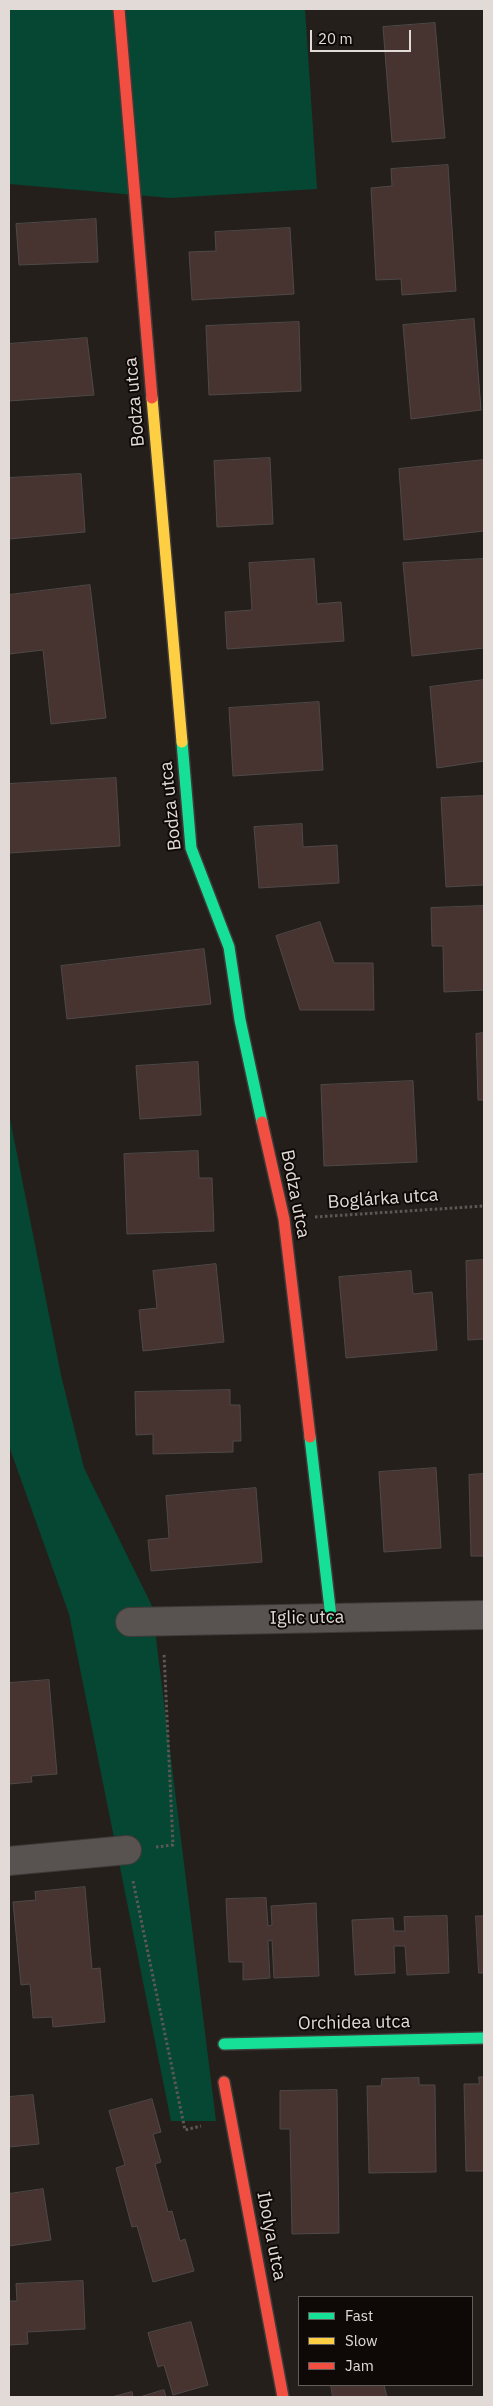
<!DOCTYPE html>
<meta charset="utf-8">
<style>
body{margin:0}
#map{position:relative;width:493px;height:2406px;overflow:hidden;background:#251f1c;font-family:"IBM Plex Sans",sans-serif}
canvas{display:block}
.frame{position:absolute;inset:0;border:10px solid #e2dad6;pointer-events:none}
.legend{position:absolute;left:298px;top:2296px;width:175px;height:90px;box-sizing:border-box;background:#0e0907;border:1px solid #635d5a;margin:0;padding:6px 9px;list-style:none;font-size:15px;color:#e2dad6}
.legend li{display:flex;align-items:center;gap:10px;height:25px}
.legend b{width:25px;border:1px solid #635d5a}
.scale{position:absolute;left:310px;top:30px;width:101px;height:22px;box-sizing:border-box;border:2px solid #e2dad6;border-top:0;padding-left:6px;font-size:15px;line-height:18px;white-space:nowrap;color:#e2dad6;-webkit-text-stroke:4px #0e0907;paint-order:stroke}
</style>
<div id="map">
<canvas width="493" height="2406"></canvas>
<div class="frame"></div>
<ul class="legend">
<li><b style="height:6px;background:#16e098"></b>Fast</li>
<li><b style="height:6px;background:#ffcf43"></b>Slow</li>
<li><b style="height:6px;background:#f24e42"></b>Jam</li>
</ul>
<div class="scale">20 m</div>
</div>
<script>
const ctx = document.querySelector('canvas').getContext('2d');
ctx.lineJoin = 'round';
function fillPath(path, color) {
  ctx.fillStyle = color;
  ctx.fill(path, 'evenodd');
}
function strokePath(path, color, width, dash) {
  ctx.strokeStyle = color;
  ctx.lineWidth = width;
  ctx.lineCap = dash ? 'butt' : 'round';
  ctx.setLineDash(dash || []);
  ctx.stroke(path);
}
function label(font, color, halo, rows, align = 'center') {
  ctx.font = font + ' "IBM Plex Sans",sans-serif';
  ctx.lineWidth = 4;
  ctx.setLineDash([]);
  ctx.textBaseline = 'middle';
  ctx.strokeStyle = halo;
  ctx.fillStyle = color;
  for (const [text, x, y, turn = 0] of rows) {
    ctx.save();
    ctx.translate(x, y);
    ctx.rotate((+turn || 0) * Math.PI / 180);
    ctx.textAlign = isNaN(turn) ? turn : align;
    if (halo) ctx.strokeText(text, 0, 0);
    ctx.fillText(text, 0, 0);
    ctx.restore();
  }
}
const green = new Path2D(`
 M9,9H305L317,189L170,198L9,184Z
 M9,1114L61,1375L84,1468L152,1606L216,2121H171L69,1614L9,1446Z`);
const building = new Path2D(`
 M435,23L445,138L392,142L383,27Z
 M448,165L456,291L402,295L401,279L376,280L371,188L392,186L391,169Z
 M96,219L98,262L19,265L16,224Z
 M290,228L294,294L192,300L189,252L216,251L215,232Z
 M474,319L481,410L411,419L403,325Z
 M299,322L301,391L209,395L206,326Z
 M87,338L94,395L9,401V344Z
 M270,458L273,524L217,527L214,461Z
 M484,460V531L404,540L399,469Z
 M81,474L85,532L9,539V478Z
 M314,559L317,604L341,602L344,641L227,649L225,612L252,610L249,563Z
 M484,559V648L412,656L403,563Z
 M90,585L106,718L51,724L43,650L9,654V595Z
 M484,680V761L437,768L430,687Z
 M319,702L323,770L233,776L229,708Z
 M116,778L120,846L9,853V784Z
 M484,796V885L446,887L441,798Z
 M302,824L303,847L337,845L339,883L259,888L254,827Z
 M484,906V990L444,992L443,946H432L431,908Z
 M320,922L334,963H373L374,1010H300L276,936Z
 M204,949L211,1004L67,1019L61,966Z
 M484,1033V1100H478L476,1034Z
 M198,1062L201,1115L140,1119L136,1066Z
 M413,1081L417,1162L324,1166L321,1085Z
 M198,1151L199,1178H212L214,1231L127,1234L124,1154Z
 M484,1260V1339L468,1340L466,1261Z
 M216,1264L224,1342L143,1351L139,1310L157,1308L153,1271Z
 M411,1271L413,1294L432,1292L437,1350L346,1358L339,1277Z
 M230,1390V1405H240L241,1441H233V1452L153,1454V1434L136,1435L135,1392Z
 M436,1468L441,1548L384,1552L379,1472Z
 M484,1474V1556H471L469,1475Z
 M256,1488L262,1562L151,1571L148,1540L169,1538L166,1496Z
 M49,1680L57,1774L31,1776L32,1782L9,1784V1683Z
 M85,1887L92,1969L100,1968L105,2022L53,2027L52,2017L33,2018L30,1984L21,1985L13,1902L36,1900L35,1892Z
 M266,1898L268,1926L272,1925L271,1906L316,1903L319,1976L274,1978L272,1940L268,1941L270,1978L243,1980V1962H229L226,1899Z
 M447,1916L449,1973L407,1975L405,1946H394L395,1973L355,1975L352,1920L393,1918L394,1931H405L404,1917Z
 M476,1916H484V1973H479Z
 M479,2077H484V2171H466L464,2084H479Z
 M419,2078V2085H435L436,2172L369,2173L367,2086H381L382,2079Z
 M337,2090L339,2233L292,2234L290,2129H280V2091Z
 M33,2095L39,2144L9,2147V2097Z
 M152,2099L161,2132L153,2134L161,2162L155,2164L168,2212L172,2211L180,2241L185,2239L194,2271L153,2282L137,2226L132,2227L116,2168L125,2165L109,2111Z
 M43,2189L51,2240L9,2246V2194Z
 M83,2281L85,2329L27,2332L28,2344L9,2345V2301H17L16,2284Z
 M191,2322L208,2385L173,2395L164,2365L158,2367L148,2333Z
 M331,2385H384L387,2397H333Z
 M164,2390L166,2397H140Z
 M132,2392L133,2397H112Z`);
const path = new Path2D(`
 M315,1217L484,1206
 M156,1847L173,1845L164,1653
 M133,1881L185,2130L201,2126`);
const street = new Path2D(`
 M130,1622L484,1615
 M9,1861L127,1850`);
const fast = new Path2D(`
 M182,742L191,848L229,947L240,1020L262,1122
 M310,1437L331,1617
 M224,2044L484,2038`);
const slow = new Path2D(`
 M152,398L182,742`);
const jam = new Path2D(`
 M119,9L152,398
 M262,1122L284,1219L310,1437
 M224,2082L283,2397`);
const streetNames = [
 ["Bodza utca",135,402,-95],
 ["Bodza utca",171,806,-96],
 ["Bodza utca",295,1194,79],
 ["Boglárka utca",383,1199,-4],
 ["Iglic utca",307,1618,-1],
 ["Orchidea utca",354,2023,-1],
 ["Ibolya utca",271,2236,79]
];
fillPath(green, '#054732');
fillPath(building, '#473430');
strokePath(building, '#4e4947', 1);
strokePath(street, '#403b38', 30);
strokePath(fast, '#403b38', 14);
strokePath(slow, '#403b38', 14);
strokePath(jam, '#403b38', 14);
strokePath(path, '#5c5856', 3, [2.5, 2.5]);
strokePath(street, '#585351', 28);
strokePath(fast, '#16e098', 11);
strokePath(slow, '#ffcf43', 11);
strokePath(jam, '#f24e42', 11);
label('18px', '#e2dad6', '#0e0907', streetNames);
</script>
